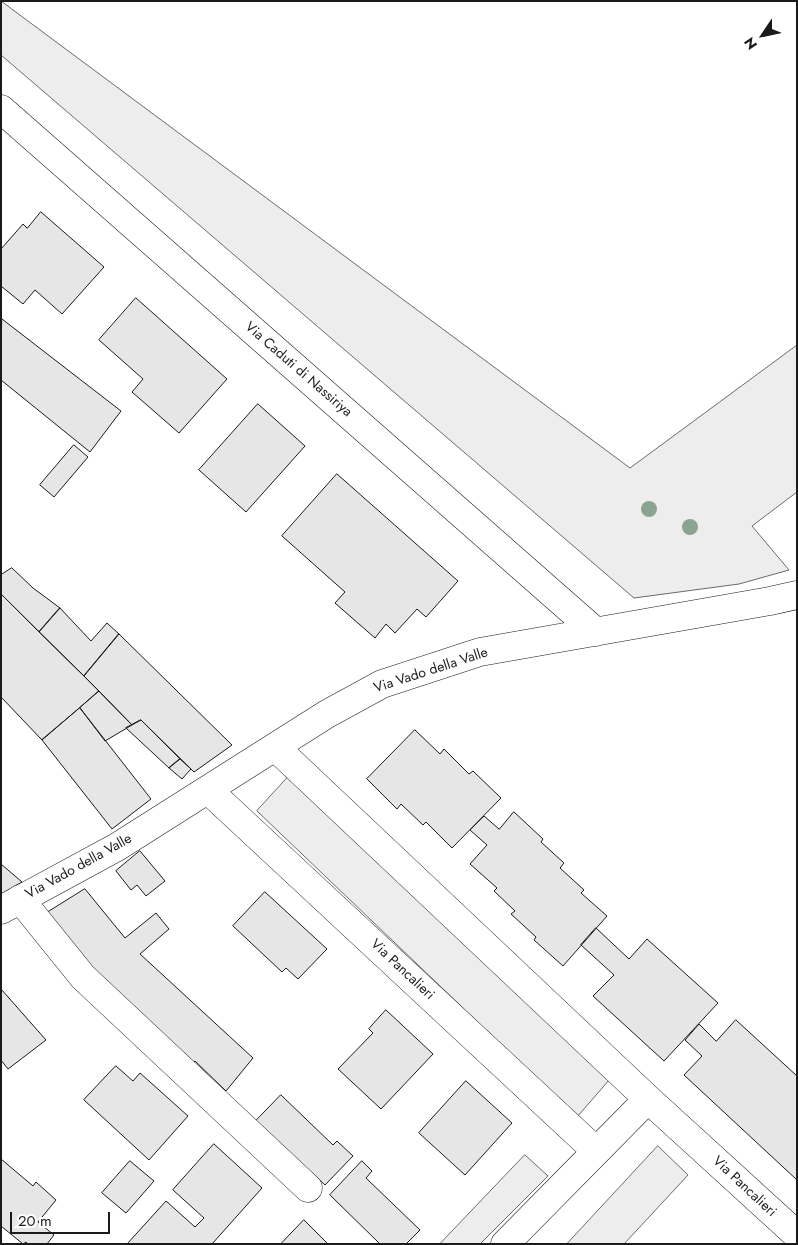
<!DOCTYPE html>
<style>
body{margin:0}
#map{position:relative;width:798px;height:1245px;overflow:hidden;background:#fff;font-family:Jost,sans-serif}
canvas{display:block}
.frame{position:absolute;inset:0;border:2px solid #1a1a1a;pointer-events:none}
.north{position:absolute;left:738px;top:10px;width:50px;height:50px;-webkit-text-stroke:4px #fff;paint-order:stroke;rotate:236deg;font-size:14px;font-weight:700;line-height:20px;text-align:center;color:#1a1a1a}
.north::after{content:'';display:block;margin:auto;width:18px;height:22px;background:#1a1a1a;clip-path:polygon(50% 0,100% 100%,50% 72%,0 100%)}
.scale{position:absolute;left:10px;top:1212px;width:100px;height:22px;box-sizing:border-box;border:2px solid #1a1a1a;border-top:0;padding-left:6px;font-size:15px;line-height:18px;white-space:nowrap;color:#1a1a1a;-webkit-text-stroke:4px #fff;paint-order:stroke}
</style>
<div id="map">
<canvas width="798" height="1245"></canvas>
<div class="frame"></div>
<div class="north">N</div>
<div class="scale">20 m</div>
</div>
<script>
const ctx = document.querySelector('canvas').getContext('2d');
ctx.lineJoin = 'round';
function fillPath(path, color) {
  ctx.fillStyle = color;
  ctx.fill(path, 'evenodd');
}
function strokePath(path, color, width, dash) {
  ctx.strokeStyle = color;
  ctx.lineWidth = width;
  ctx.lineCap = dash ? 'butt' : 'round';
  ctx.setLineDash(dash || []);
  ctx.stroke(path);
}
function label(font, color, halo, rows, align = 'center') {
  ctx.font = font + ' Jost,sans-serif';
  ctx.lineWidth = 4;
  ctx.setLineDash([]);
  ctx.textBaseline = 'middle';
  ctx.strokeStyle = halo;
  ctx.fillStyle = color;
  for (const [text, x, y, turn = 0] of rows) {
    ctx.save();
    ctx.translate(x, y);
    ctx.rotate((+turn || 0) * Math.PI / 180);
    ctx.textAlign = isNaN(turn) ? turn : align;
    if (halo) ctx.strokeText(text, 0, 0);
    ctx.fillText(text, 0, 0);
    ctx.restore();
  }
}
const built = new Path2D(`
 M1,1L630,468L797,345V492L752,526L789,570L739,584L634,598L1,55Z
 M289,776L610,1079L577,1117L257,811Z
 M658,1146L688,1175L624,1244H567Z
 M525,1155L548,1176L480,1244H440Z`);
const building = new Path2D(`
 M41,212L104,267L62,314L35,290L23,304L1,286V249L23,224L27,228Z
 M136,298L227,379L179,433L132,392L143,379L99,340Z
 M2,319L121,411L90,452L1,380Z
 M258,404L305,446L246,512L199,470Z
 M74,445L88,457L54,497L40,485Z
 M337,474L458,581L426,617L417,609L395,633L386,624L375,638L335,603L345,592L282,536Z
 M12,568L33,588L60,608L39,632L1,594V575Z
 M1,594L99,691L42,740L1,697Z
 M60,608L91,641L107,623L119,634L84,676L39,632Z
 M119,634L232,745L194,772L141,720L132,725L84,676Z
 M99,691L132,725L105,741L80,708Z
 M80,708L151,799L112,829L42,740Z
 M141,720L180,759L169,768L126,728Z
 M415,730L440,754L444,749L469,774L473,771L501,798L452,848L426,822L423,825L401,804L397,809L367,779Z
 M180,759L191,769L182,779L169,768Z
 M514,812L543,839L541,842L564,863L560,868L584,890L581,893L607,916L563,966L534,940L536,937L511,914L515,911L494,891L497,888L470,864L487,845L470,830L484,816L499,829Z
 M140,851L165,881L146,896L137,885L131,890L116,871Z
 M1,864L22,882L1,894Z
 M85,889L125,938L156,913L169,929L140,954L253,1058L226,1091L195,1061L192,1064L108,990L45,914Z
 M265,892L327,949L298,979L286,968L282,972L233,926Z
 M596,928L629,959L647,939L718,1003L664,1061L593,996L614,975L581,945Z
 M1,989L46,1040L8,1069L1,1060Z
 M386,1010L433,1054L381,1109L338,1069L373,1033L369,1029Z
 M736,1020L797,1076V1180L684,1075L702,1056L685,1040L699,1024L716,1041Z
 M116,1066L133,1081L140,1073L188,1116L149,1160L84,1100Z
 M466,1081L512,1123L465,1175L419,1133Z
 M281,1095L333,1145L337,1141L353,1156L325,1185L311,1172L308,1175L254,1123Z
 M214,1144L262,1188L212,1244H127L166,1201L195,1227L204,1218L173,1190Z
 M1,1159L33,1186L36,1182L56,1200L38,1222L54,1235L47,1244H28L26,1242L23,1244L1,1226Z
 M130,1161L154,1181L126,1213L102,1193Z
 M362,1161L372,1171L366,1178L420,1230L406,1244H380L330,1195Z
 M304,1220L328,1244H281Z`);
const minor = new Path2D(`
 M1,109L596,632
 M275,747L648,1099L797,1235
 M208,790L596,1151
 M20,899L83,977L308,1188
 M1,910L117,847L327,714L382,684L480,652L770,601L797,595
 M505,1244L648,1099`);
const trees = [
 [649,509],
 [690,527]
];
const streetNames = [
 ["Via Caduti di Nassiriya",298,370,41],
 ["Via Vado della Valle",431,671,-18],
 ["Via Vado della Valle",79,867,-29],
 ["Via Pancalieri",402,970,43],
 ["Via Pancalieri",744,1187,43]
];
fillPath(built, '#ededed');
strokePath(built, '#6a6a6a', 1);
fillPath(building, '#e6e6e6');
strokePath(building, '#1a1a1a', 1);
strokePath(minor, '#1a1a1a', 29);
strokePath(minor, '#fff', 28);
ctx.fillStyle = '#8aa48f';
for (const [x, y] of trees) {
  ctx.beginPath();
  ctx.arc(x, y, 8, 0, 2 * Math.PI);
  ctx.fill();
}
label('14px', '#1a1a1a', '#fff', streetNames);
</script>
